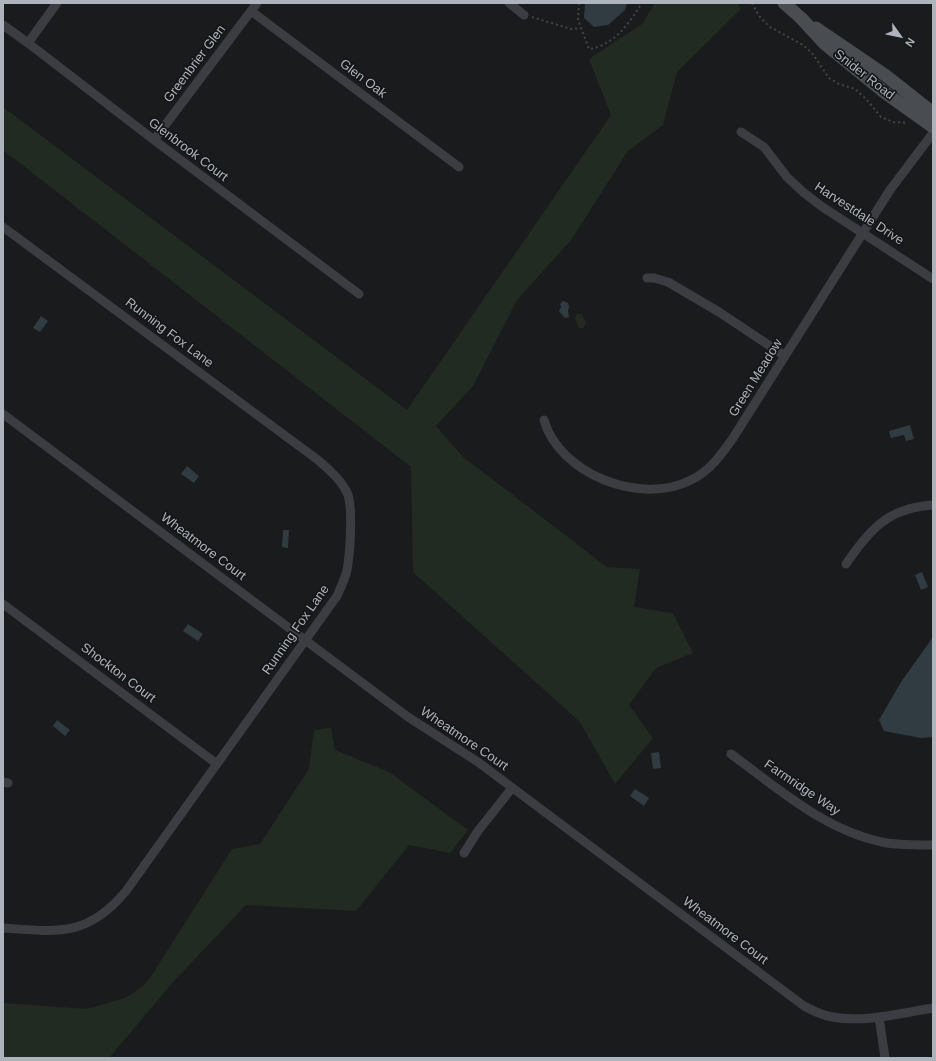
<!DOCTYPE html>
<style>
body{margin:0}
#map{position:relative;width:936px;height:1061px;overflow:hidden;background:#1a1b1d;font-family:Helvetica,sans-serif}
canvas{display:block}
.frame{position:absolute;inset:0;border:4px solid #adb4bc;pointer-events:none}
.north{position:absolute;left:880px;top:16px;width:40px;height:40px;-webkit-text-stroke:3px #151618;paint-order:stroke;rotate:123deg;font-size:11px;font-weight:700;line-height:16px;text-align:center;color:#adb4bc}
.north::after{content:'';display:block;margin:auto;width:14px;height:18px;background:#adb4bc;clip-path:polygon(50% 0,100% 100%,50% 72%,0 100%)}
</style>
<div id="map">
<canvas width="936" height="1061"></canvas>
<div class="frame"></div>
<div class="north">N</div>
</div>
<script>
const ctx = document.querySelector('canvas').getContext('2d');
ctx.lineJoin = 'round';
function fillPath(path, color) {
  ctx.fillStyle = color;
  ctx.fill(path, 'evenodd');
}
function strokePath(path, color, width, dash) {
  ctx.strokeStyle = color;
  ctx.lineWidth = width;
  ctx.lineCap = dash ? 'butt' : 'round';
  ctx.setLineDash(dash || []);
  ctx.stroke(path);
}
function label(font, color, halo, rows, align = 'center') {
  ctx.font = font + ' Helvetica,sans-serif';
  ctx.lineWidth = 3.5;
  ctx.setLineDash([]);
  ctx.textBaseline = 'middle';
  ctx.strokeStyle = halo;
  ctx.fillStyle = color;
  for (const [text, x, y, turn = 0] of rows) {
    ctx.save();
    ctx.translate(x, y);
    ctx.rotate((+turn || 0) * Math.PI / 180);
    ctx.textAlign = isNaN(turn) ? turn : align;
    if (halo) ctx.strokeText(text, 0, 0);
    ctx.fillText(text, 0, 0);
    ctx.restore();
  }
}
const green = new Path2D(`
 M655,3H737L741,9L677,72L663,125L628,151L571,240L517,300L473,386L436,426L462,456L607,567L640,569L634,607L673,613L693,653L656,668L629,705L653,738L615,784L580,722L413,572L411,467L3,150V107L407,410L611,115L589,59L642,24Z
 M577,314H582L586,324L583,328H579L575,319Z
 M331,728L335,750L389,772L468,830L450,853L409,845L356,911L246,905L173,982L109,1058H3V1003L87,1009L125,998L142,987L150,978L232,849L260,844L309,769L314,730Z`);
const water = new Path2D(`
 M585,3H627L625,10L608,25L594,27L584,18Z
 M563,301L568,303L569,307L568,311L569,317L565,318L559,311L561,307L560,304Z
 M41,316L48,321L40,332L33,328Z
 M910,425L914,439L906,441L904,435L891,438L889,431Z
 M187,466L199,476L194,483L181,474Z
 M283,530H289L288,548L282,547Z
 M922,572L928,587L921,590L915,575Z
 M188,624L203,634L198,641L183,631Z
 M933,637V737L921,738L884,731L879,720L901,682Z
 M57,720L70,730L65,736L53,726Z
 M659,752L661,768L653,769L651,753Z
 M635,789L649,798L644,806L630,796Z`);
const path = new Path2D(`
 M579,3L578,20L589,49C615,45 629,23 642,3
 M752,3L759,16L770,27L803,45L812,53L829,78L839,84L855,89L866,99L881,117L893,122L907,123
 M532,17L571,29L581,28`);
const street = new Path2D(`
 M509,3L524,15
 M251,11L459,167
 M3,25L28,43L154,140L359,294
 M28,43L57,3
 M741,132L764,147L787,177L803,192L821,206L933,279
 M154,140L257,3
 M3,227L318,460C329,470 342,480 348,495C353,510 350,554 347,570C345,579 341,587 337,596L126,891C88,937 58,932 3,928
 M647,278H654L668,282L719,312L785,356
 M3,414L408,717L478,762L804,1006C813,1011 822,1015 832,1017C865,1023 901,1013 933,1008
 M544,420C559,474 641,506 691,480C710,471 721,455 733,438L890,190L933,133
 M846,564C870,529 888,508 933,505
 M3,604L217,764
 M731,754C779,789 826,832 887,843C902,845 918,845 933,845
 M3,782L8,783
 M464,853L478,831L512,788
 M879,1017L885,1058`);
const secondary = new Path2D(`
 M784,3L801,18L825,44L884,92L933,127
 M816,28L885,75L933,113`);
const streetNames = [
 ["Greenbrier Glen",195,64,-53],
 ["Snider Road",864,75,38],
 ["Glen Oak",363,79,37],
 ["Glenbrook Court",188,150,37],
 ["Harvestdale Drive",859,214,33],
 ["Running Fox Lane",169,333,37],
 ["Green Meadow",756,378,-58],
 ["Wheatmore Court",203,547,37],
 ["Running Fox Lane",296,630,-55],
 ["Shockton Court",118,673,37],
 ["Wheatmore Court",464,739,34],
 ["Farmridge Way",802,788,34],
 ["Wheatmore Court",725,931,37]
];
fillPath(green, '#222b22');
fillPath(water, '#303c41');
strokePath(path, '#414549', 2, [2, 3]);
strokePath(street, '#3b3d42', 9);
strokePath(secondary, '#494d52', 13);
label('13px', '#adb4bc', '#151618', streetNames);
</script>
